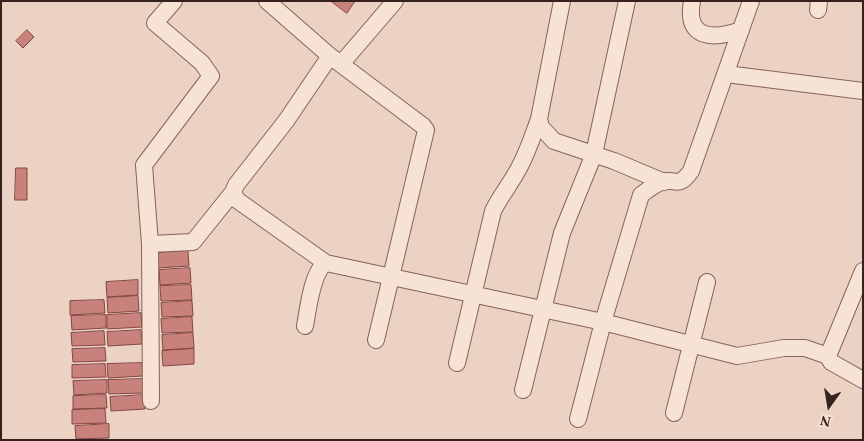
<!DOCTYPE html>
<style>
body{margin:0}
#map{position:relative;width:864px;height:441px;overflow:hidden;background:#ebd2c3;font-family:"Times New Roman",serif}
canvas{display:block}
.frame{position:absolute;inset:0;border:2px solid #35221e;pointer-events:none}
.north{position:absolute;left:804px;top:381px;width:50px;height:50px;-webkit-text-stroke:4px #f3dfd2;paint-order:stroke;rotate:193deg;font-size:14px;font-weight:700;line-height:20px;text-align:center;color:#35221e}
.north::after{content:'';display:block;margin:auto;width:18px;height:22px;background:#35221e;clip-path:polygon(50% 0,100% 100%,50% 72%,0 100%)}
</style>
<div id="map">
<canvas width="864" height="441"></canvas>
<div class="frame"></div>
<div class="north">N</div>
</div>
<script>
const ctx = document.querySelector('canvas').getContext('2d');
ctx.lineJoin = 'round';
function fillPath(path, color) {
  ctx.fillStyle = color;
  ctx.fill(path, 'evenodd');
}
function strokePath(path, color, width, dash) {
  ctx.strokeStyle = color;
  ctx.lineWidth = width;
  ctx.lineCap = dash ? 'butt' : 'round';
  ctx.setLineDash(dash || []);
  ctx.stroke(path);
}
const building = new Path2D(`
 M331,1H355L347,13Z
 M27,30L34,37L23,48L16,41Z
 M16,168H27V200H15Z
 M188,251L189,266L158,268L157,253Z
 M190,268L191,283L160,285L159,270Z
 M138,280V295L107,297L106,282Z
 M191,285L192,300L161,301L160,286Z
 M138,296L139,311L108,313L107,298Z
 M104,300L105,313L70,315V301Z
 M192,301L193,316L162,317L161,303Z
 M141,313L142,327L107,329V315Z
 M106,315V328L72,330L71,316Z
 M192,317L193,332L162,333L161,319Z
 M141,330L142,344L108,346L107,332Z
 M104,331L105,345L72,346L71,333Z
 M193,333L194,348L163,350L162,335Z
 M105,348L106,361L73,362L72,349Z
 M194,349V364L163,366L162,351Z
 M142,363L143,376L108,378L107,364Z
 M105,364L106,377L72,378V365Z
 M143,379V393L109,394L108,380Z
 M107,380V393L74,395L73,381Z
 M106,395L107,408L73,409V396Z
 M144,395L145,409L111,411L110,397Z
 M105,409L106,423L72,424V410Z
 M109,424V438L76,439L75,426Z`);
const minor = new Path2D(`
 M267,1L330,56L423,126L426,130L376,340
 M562,1L539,119L541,127L554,141L614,161L664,182
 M692,1C685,39 712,40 741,30
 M818,10L819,1
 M341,64L395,1
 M726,74L863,91
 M150,244L144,165L211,76L202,63L155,23L174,1
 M326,263L237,200L233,192L236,185L286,121L330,56
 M305,326C308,310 312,271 326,263L603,322L737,356L784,348H805L828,356L831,362L863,380
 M828,356L863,271
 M457,363L493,211C501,195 512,182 520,166C528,151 533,135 539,119
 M523,390L562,233L594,154L627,1
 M151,401L150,244L193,242L233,192
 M674,413L707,282
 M578,419L603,322L641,195C648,190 654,184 662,182C677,178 678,189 691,171L751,1`);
fillPath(building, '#c8827b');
strokePath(building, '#824642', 1);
strokePath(minor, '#85635b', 18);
strokePath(minor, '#f7e2d6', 16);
</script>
